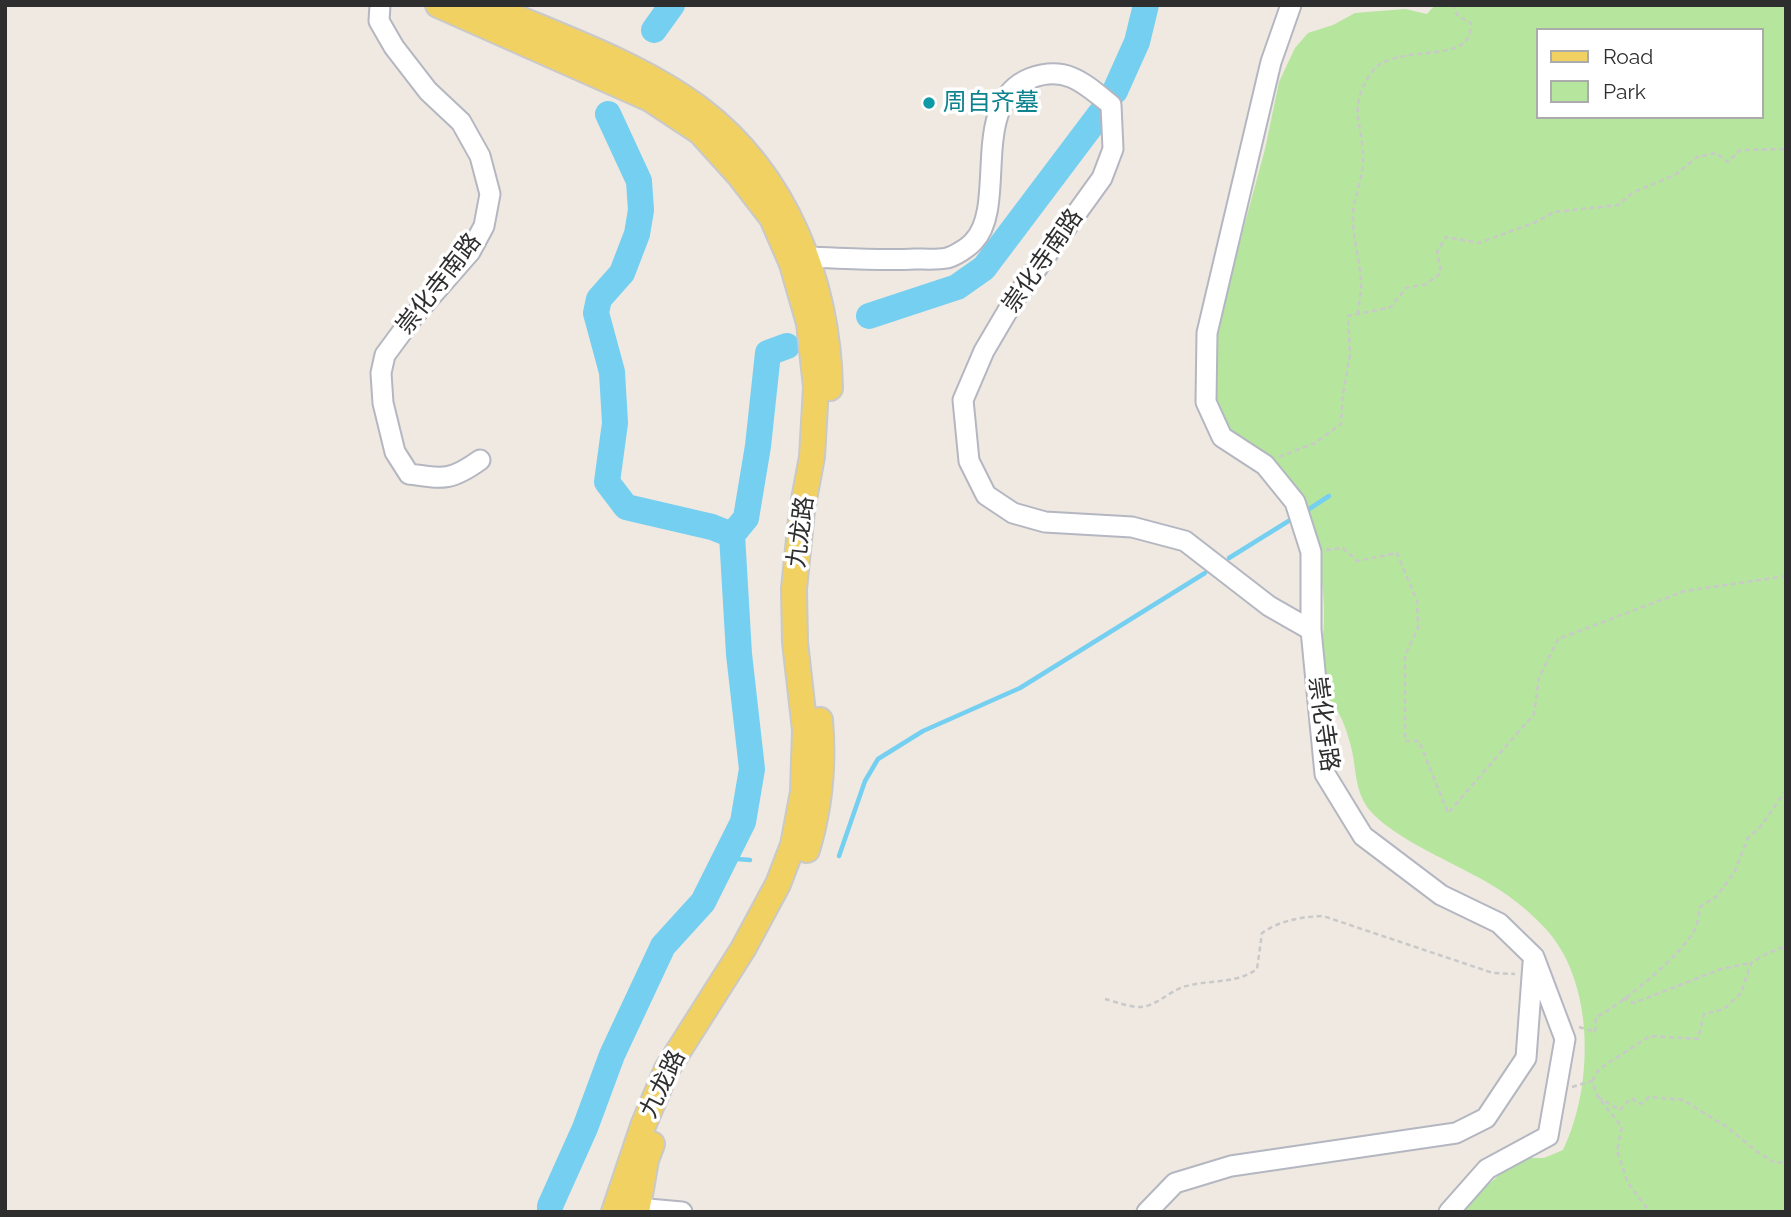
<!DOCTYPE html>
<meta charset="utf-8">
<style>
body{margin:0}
#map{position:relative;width:1791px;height:1217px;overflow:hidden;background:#efe9e1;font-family:Raleway,sans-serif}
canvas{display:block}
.frame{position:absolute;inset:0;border:7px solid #2e2e2e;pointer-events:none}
.legend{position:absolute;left:1536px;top:28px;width:228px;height:91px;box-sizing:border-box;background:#fff;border:2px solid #ababab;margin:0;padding:9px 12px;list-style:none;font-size:21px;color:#2e2e2e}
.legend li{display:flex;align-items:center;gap:14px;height:35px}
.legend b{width:35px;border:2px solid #ababab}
</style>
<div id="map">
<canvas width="1791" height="1217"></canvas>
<div class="frame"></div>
<ul class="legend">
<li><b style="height:9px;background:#f2d163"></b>Road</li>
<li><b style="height:19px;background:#b6e59e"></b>Park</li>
</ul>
</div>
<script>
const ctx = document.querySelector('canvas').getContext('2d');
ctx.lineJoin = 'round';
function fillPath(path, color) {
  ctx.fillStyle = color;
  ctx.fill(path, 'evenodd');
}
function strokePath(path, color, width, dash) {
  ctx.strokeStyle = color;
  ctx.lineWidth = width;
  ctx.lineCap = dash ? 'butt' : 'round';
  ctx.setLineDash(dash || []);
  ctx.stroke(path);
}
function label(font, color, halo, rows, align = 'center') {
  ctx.font = font + ' Raleway,"Noto Sans SC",sans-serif';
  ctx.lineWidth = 7;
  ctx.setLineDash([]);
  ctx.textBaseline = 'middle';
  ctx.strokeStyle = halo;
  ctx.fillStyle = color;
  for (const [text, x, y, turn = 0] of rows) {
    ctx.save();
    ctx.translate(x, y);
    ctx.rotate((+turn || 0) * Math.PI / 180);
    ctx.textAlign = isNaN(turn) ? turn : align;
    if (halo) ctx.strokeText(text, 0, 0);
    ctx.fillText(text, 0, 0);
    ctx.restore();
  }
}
const green = new Path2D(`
 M1435,5H1786V1212H1457L1507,1168L1525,1158H1544L1563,1150C1594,1087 1596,980 1543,926C1526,908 1506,893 1485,881C1453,862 1379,833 1363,800C1354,782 1356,762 1350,743C1347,732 1343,719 1336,709C1333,705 1328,702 1326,697C1323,688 1322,675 1322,666C1320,650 1324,634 1324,618C1325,592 1317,532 1308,508C1294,474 1258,459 1235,434C1224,423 1215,409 1205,396L1228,286L1265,149L1279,82L1295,48L1308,33L1333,25L1355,13L1405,9L1427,14ZM1537,30H1761V117H1537Z`);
const stream = new Path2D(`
 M1303,513L1329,496
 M1229,558L1295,517
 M839,856L865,781L878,759L923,731L1020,688L1205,573
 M725,858L750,860`);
const river = new Path2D(`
 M654,30L672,5
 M1115,91L1137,42L1146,5
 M608,114L639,181L641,210L637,234L622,273L599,299L596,313L612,372L615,423L607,482L626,507L712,527L732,535
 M869,316L957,287L984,268L1100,114
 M550,1212V1206L585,1128L612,1055L663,946L703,902L743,822L752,769L739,654L732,535L746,518L758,446L768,353L787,346`);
const path = new Path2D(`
 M1358,314C1358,304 1362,293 1361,283C1360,259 1352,237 1353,213C1354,196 1363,179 1363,161C1364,124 1346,111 1371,73C1389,45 1456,61 1468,38C1471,34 1470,28 1471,23L1458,16L1453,5
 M1279,457L1315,443L1341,424L1343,394L1350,355L1348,316L1391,307L1406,288L1426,284L1441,273L1437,252L1446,237L1479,243L1536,222L1554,212L1618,205L1634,192L1675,175L1697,157L1716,153L1728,162L1740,150L1786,149
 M1326,550L1343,548L1357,561L1397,553L1417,601L1418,628L1405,655V741H1419L1448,813L1534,714L1539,678L1558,639L1685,591L1786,576
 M1623,998L1634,1003L1721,969L1751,963
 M1105,999C1116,1002 1132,1008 1143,1007C1158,1004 1169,992 1183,987C1208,979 1235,985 1257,969L1262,933C1281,920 1301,917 1323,916L1493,973L1515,974
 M1579,1027L1595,1032L1596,1017C1620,1006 1683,954 1695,929C1698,923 1699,914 1700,907L1717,896L1735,871L1748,838L1761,826L1786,790
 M1592,1081L1599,1069L1650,1036L1698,1039L1704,1014L1724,1009L1741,993L1751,963L1766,954L1786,946
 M1572,1087L1592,1081L1598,1097L1622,1127L1617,1151L1628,1183L1650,1212
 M1598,1097L1620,1110L1631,1098L1641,1104L1649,1097L1683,1100L1727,1127L1756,1151L1775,1163L1786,1162`);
const minor = new Path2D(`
 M380,5L379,21L394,47L428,91L461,122L480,156L490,194L484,226L470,252L413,317L385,355L381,373L383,403L395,452L409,474C443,479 451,481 480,460
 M1291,5L1271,62L1207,333L1206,402L1222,437L1265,465L1295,502L1311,552V630L1325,774L1363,836L1441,895L1499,923L1534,957L1565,1039L1548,1136L1487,1169L1449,1212
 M808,257C843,258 879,261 915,259C925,259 937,260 947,258C955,256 969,247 974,241C1008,205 968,102 1031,78C1067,65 1085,84 1111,105L1113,149L1102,178L1014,300L984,351L963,400L969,461L986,495L1013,513L1045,522L1132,527L1185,541L1269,606L1311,630
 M637,1208L682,1212
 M1147,1212L1175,1183L1231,1166L1456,1133L1486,1118L1526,1058L1533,963`);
const major = new Path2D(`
 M438,5L650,99L700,132L738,174L772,218L792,264L809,323L816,387L812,457L802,510L794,589L795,642L805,730L803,792L793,845L778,884L743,949L667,1069L643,1126L614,1212
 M486,5C556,35 639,63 700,109C787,175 828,283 830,388
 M807,850C820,807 824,765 820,720
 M637,1212L646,1160L652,1144`);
const markers = [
 [929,103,7,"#0f9aa8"]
];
const cultureNames = [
 ["周自齐墓",943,103]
];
const streetNames = [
 ["崇化寺南路",1043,261,-55],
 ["崇化寺南路",439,284,-52],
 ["九龙路",801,532,-83],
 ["崇化寺路",1323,724,82],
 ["九龙路",663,1084,-64]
];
fillPath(green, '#b6e59e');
strokePath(stream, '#75cff0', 4.5);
strokePath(river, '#75cff0', 26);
strokePath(minor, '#b4b7c1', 23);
strokePath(major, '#c9c9c9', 28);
strokePath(path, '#c9c9c9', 2.5, [5, 3.5]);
strokePath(minor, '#fff', 19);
strokePath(major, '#f2d163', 24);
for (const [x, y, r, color] of markers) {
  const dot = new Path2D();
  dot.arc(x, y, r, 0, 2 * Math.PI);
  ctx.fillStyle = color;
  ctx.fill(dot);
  strokePath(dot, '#fff', 2.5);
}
label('24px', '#0d838f', '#fff', cultureNames, 'left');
label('24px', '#2e2e2e', '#fff', streetNames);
</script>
